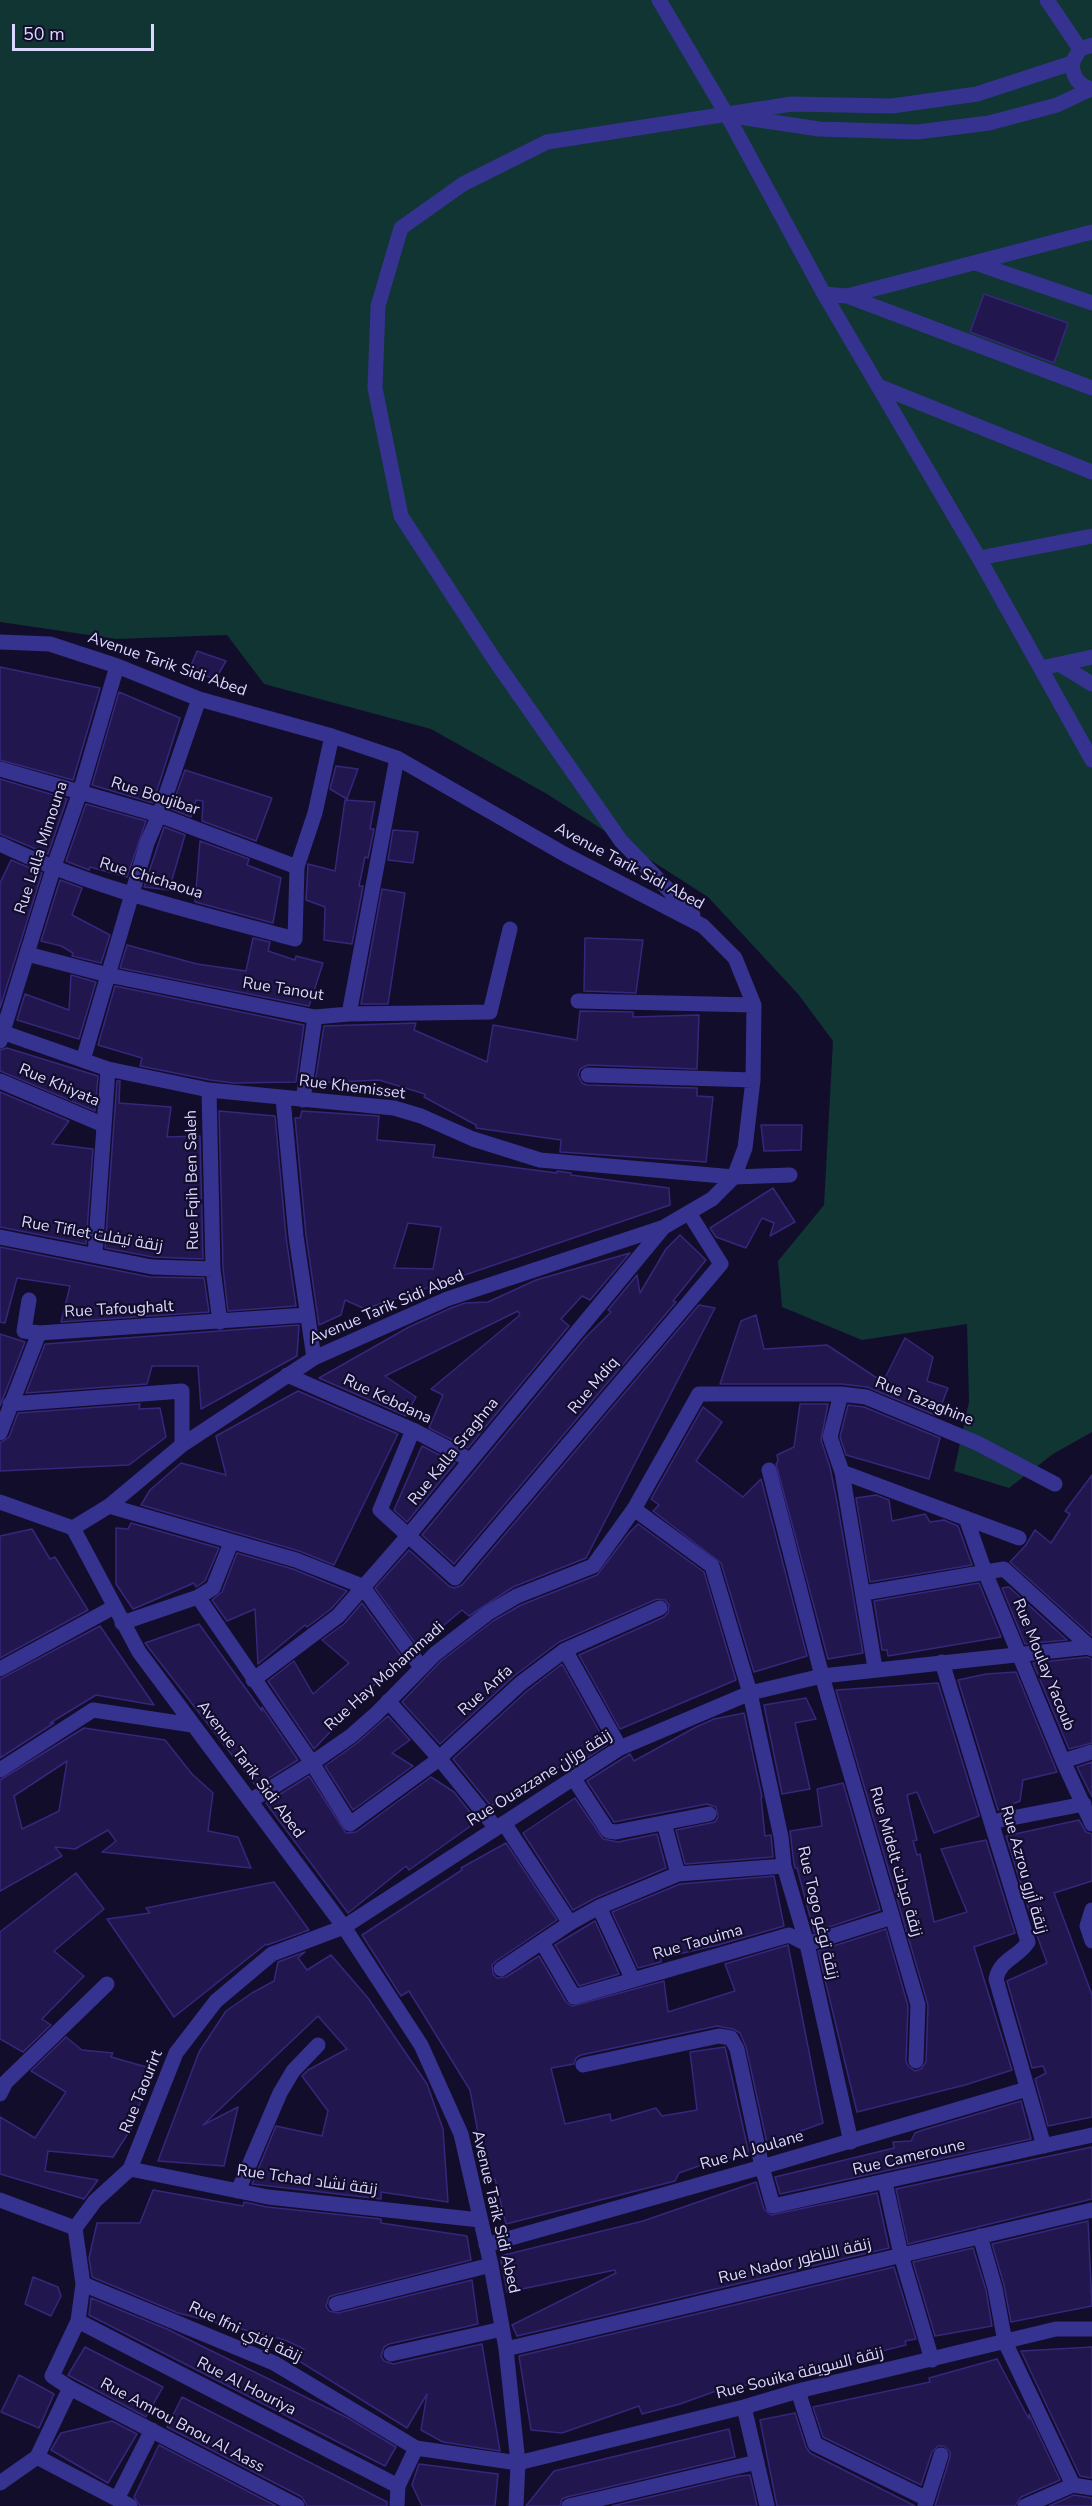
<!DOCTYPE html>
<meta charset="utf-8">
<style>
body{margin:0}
#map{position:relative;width:1092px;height:2506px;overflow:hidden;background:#120d2b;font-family:"Nunito Sans",sans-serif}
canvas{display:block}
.scale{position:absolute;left:12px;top:24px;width:142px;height:27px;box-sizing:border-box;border:3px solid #dbd7ff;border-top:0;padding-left:8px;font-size:18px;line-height:21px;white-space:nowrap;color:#dbd7ff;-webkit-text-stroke:4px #120d2b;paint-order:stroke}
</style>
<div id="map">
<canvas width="1092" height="2506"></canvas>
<div class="scale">50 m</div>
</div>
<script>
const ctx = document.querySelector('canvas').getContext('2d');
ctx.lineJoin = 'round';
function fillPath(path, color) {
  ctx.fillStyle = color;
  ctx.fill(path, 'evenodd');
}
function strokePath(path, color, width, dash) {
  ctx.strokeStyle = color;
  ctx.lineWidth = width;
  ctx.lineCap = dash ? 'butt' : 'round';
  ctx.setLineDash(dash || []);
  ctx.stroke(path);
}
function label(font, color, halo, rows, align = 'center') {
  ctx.font = font + ' "Nunito Sans",Cairo,sans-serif';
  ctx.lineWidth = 4.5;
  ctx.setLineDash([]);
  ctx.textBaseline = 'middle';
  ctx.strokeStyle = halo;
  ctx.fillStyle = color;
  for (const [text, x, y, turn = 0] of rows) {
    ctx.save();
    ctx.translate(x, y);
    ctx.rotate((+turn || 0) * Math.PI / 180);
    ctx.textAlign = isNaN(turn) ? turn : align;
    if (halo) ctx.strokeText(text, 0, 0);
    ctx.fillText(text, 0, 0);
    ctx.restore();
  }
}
const green = new Path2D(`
 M0,0H1092V1432L1053,1454L1009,1488L954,1471L969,1402L967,1324L862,1340L782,1307L778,1261L824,1205L833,1041L798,994L708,897L547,794L431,729L264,684L227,635L116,639L0,622Z`);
const building = new Path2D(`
 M984,294L1068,323L1054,363L970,332Z
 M197,651L226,661L215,680L190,668Z
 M0,667L100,688L73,780L0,760Z
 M119,692L180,718L153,803L92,785Z
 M336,766L358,769L347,799L330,789Z
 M185,770L272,798L256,841L202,821L203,801L196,800L191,817L171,809Z
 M0,779L67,799L48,854L0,834Z
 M345,800L375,802L370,829H374L368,858L365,857L359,886H363L352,944L324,940L325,907L306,900L308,864L335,871Z
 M86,804L146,821L127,877L90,867L89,870L66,861Z
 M164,827L185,835L169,890L144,887Z
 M393,830L418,832L413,863L388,860Z
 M200,841L249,859L247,865L281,878L273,923L195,902Z
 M11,860L42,873L0,1008V883Z
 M60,880L82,888L72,915L110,935L101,963L72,956L73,953L61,946L41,941Z
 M382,889L405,893L388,1004H361Z
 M253,938L270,942L268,951L295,960L296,956L323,963L309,1006L120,968L127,945L197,964L246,971Z
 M585,938L643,940L636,993L584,991Z
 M71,975L96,982L79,1039L17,1020L25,994L69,1010Z
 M115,986L304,1025L296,1082L234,1083L210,1080L140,1066L142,1058L98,1045Z
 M580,1011L633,1012V1017L699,1015L697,1069L588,1065L580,1069L578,1075L582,1083L587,1085L697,1088V1096L713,1097L706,1162L560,1152L561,1140L476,1128V1125L424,1097L425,1094L379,1080L315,1083L324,1026L416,1023L414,1030L487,1062L493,1025L577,1040Z
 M7,1048L98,1076L95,1111L0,1071V1050Z
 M117,1081H120L119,1103L171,1107L167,1137L200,1136L203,1259L153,1257L105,1248Z
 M0,1092L69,1121L52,1144L93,1149L86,1244L0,1227Z
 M219,1111L275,1116L286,1237L296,1306L228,1311L223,1268Z
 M302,1111L379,1116L377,1140L435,1145L433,1157L557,1173V1171L571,1173V1175L669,1188L670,1205L365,1309L345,1300L341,1315L319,1325L306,1235L295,1118H300ZM408,1223L441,1227L433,1269L394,1268Z
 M761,1125H802L801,1150L764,1151Z
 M773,1188L795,1222L770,1236L774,1223L762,1218L746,1248L716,1237L710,1228Z
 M680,1235L706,1260L673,1301L676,1302L454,1564L422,1535L585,1338L611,1312L608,1310L637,1275L640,1293L666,1249Z
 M0,1247L150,1277L204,1278L209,1312L61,1322L70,1286L17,1278L5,1323L0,1322Z
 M630,1253L590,1300L582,1296L561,1319L569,1326L468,1448L429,1428L443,1395L431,1389L520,1315L518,1311L385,1376L416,1397L406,1416L319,1378L409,1327L451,1308L465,1303L488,1302L536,1280Z
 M699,1305L715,1308L586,1558L513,1587L469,1616L462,1610L418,1647L375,1588L409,1550L449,1586L454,1588L462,1585Z
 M756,1315L764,1349L827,1345L883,1382L905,1338L933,1357L927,1381L948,1388L937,1416L867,1387L841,1384H720L741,1321Z
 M299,1325L297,1356L201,1409L198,1366H152L147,1384L26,1393L45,1344Z
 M0,1334L25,1342L0,1406Z
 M298,1391L398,1434L334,1565L299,1551L141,1505L150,1490L181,1463L226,1475L216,1436Z
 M140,1404L139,1409L160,1408L166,1437L129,1465L0,1471V1443L9,1437L18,1413Z
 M800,1404H828L821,1440L830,1467L837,1502L863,1653L828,1659L776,1464L778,1461L777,1455L794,1447Z
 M848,1405L864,1407L940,1438L929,1479L846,1455L840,1437Z
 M703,1407L722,1422L696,1461L743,1497L761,1479L807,1656L754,1672L721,1563L653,1511L659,1505L651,1499Z
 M422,1446L455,1463L407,1522L394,1510Z
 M1092,1475V1636L1010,1562L1026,1545L1035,1530L1051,1543L1070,1514L1065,1511Z
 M876,1495L889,1500L892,1521L925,1514L930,1522L944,1520L958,1526L972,1565L870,1582L856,1498Z
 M131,1523L219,1548L205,1581L196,1587L194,1583L133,1609L116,1584V1528L128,1529Z
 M638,1524L704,1572L736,1680L620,1729L579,1655L664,1617L668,1613L669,1605L665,1600L657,1599L559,1642L514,1676L440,1744L402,1702L441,1661L493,1621L521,1605L597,1575L629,1533Z
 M32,1529L50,1559L55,1557L88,1610L0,1658V1536Z
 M237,1553L293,1569L347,1591L331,1609L307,1627L305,1625L258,1664L255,1609L227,1621L212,1600L222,1592Z
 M979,1583L1001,1637L888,1656L887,1650H882L874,1601Z
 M1009,1587L1067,1640L1025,1644L1002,1588Z
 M362,1603L404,1660L373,1686L314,1749L268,1681L294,1661L313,1694L349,1663L322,1640L344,1624Z
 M199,1624L262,1711V1707L298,1760L256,1786L145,1643Z
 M100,1626L154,1705L96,1695L50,1723H54L0,1758V1679Z
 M1087,1657L1092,1659V1743L1069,1749L1033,1663Z
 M562,1664L607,1745L574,1767L570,1761L491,1806L453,1759L527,1691Z
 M1016,1672L1057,1772L1023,1780L1020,1801L998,1810L958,1680L986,1674Z
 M938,1683L979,1816L934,1833L917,1792L907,1795L917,1840L913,1841L917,1855L920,1854L934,1922L967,1912L941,1849L986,1840L1015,1933L974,1947L1012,2070L965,2085L857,2112L818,1951L886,1929L908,2006L906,2061L908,2066L915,2071L921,2069L926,2062L928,2005L836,1690Z
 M806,1698L816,1719L795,1723L810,1789L782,1794L764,1705Z
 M744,1713L762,1797H761L765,1836L771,1835L773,1857L685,1864L676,1830L715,1822L718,1817L716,1807L707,1804L614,1822L587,1781L625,1757L630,1754L634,1761L696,1727L714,1719Z
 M388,1716L410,1740L392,1753L413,1766L353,1810L325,1766L357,1743Z
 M84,1728L165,1740L192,1774L213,1793L208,1831L238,1837L251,1868L102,1852L116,1841L108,1830L75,1849L55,1847L62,1856L0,1891V1780ZM67,1761L59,1811L22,1829L14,1796Z
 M1092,1762V1797L1077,1767Z
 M309,1776L346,1833L356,1832L431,1777L454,1792L473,1816L471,1817L475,1823L409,1870L406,1866L348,1913L266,1803Z
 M843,1783L880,1910L814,1932L797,1868H795L794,1864L790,1831L822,1826L817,1789Z
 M575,1798L603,1839L618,1842L657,1834L666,1868L595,1898L573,1910L523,1833Z
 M1079,1820L1086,1832L1092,1834V1881L1054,1893L1092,1995V2117L1048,2126L1035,2079L1046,2073L1043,2066L1032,2068L1007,1981L1047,1963L1034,1927L1006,1836Z
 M506,1843L557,1920L496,1961L492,1965L493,1974L497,1978L506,1977L539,1956L566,2002L572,2006L664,1981L668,2012L735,1991L725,1964L788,1945L823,2123L767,2143L746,2047L740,2033L733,2029L717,2026L581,2055L576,2058L574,2064L551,2068L565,2124L610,2114L611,2121L656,2108L662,2116L697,2110L690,2052L725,2047L749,2154L710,2162L679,2173L675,2181L506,2224L495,2179L487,2181L470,2090L409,1991L401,1996L362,1935L462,1870L461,1868Z
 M76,1873L104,1909L54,1951L84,1976L42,2019L51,2025L23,2052L0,2039V1932Z
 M774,1876L784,1926L718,1945L661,1958V1962L638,1968L612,1912L680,1884Z
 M274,1882L309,1930L267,1945L266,1944L174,2017L107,1919L150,1913L146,1908Z
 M595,1921L619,1974L579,1986L555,1945Z
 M305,1952L298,1958L307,1970L331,1955L368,1998L427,2084L443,2129L448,2202L381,2192V2199L252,2184L276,2126L322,2136L328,2111L302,2076L308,2070L347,2049L318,2016L203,2125L238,2107L224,2166L158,2161L199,2052L226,2011L252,1993L274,1981L278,1962Z
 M66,2037L82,2050L113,2053L111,2057L150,2068L134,2124L113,2157L48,2151L45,2171L98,2180L84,2199L0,2174V2117L35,2138L66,2092L31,2071Z
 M1021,2101L1031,2139L780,2194L775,2177L894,2148L893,2142L911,2141L915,2133L923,2130Z
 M1092,2147V2199L908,2244L896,2189Z
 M756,2182L764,2209L771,2215L877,2193L889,2248L517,2336L512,2325L616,2273L615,2270L507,2292L500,2256L643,2221Z
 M153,2190L243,2206L244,2202L267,2207L381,2219V2223L467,2236L471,2260L334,2295L329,2297L326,2306L329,2311L338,2313L472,2280L478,2324L389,2344L384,2347L381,2356L384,2361L393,2364L482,2344L500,2451L443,2442L421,2430L427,2394L407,2428L299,2361L304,2349L285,2340L178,2313L92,2277L89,2258L97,2223H140Z
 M1088,2221L1092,2306L1011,2322L1004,2285L992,2244Z
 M973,2248L986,2290L992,2326L935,2336L913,2262Z
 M894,2267L916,2339L905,2341L906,2345L730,2389V2386L680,2404L642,2414L639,2406L562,2433L531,2430L519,2356Z
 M33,2277L58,2287L61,2296L51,2316L25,2304Z
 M91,2298L167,2329L348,2418L396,2447L385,2466L89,2315Z
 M85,2347L163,2387L146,2417L68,2375Z
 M1092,2347V2478L1080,2476L1021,2351Z
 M997,2359L1029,2419V2414L1060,2480L1021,2497L1015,2506H935L950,2457V2452L944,2446H938L932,2452L921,2485L823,2437L813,2407L930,2382L929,2378Z
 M19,2375L54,2394L39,2428L1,2412Z
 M182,2397L387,2502V2506H307L302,2497L167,2427Z
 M795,2413L806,2447L810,2453L915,2506H777L760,2420Z
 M112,2421L137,2434L108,2483L51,2450L61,2433Z
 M729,2429L735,2457L567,2497L562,2499L560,2506H526L554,2471Z
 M159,2445L276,2506H140L134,2497Z
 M419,2464L498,2474L495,2506H422L412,2485Z
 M750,2475L757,2506H612L739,2476Z
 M1074,2495L1092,2498V2506H1049Z`);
const minor = new Path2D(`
 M659,0L727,115L824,294L979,558L1092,760
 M1047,0L1080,49
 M1092,45L1080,49L1072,63C1073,78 1078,85 1092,89
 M739,117L819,129L917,132L989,123L1057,105L1091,89
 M975,263L1092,303
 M824,294L847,296L1092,232
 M847,296L1092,388
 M878,386L1092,472
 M979,558L1092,536
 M0,642L50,644L117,666L199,699L332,736L397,758L566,855L703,926L735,958L754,1005L753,1080L745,1148L734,1177L712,1199L664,1227L447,1299L314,1358L182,1445L109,1506L73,1528L139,1652L344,1927L421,2045L461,2134L491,2265L506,2349L518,2463L516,2506
 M1061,665L1092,684
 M1041,668L1092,657
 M0,769L159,815L297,867
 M0,844C93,889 196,912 295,939L297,867L315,813L332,736
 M693,915L621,841L494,659L401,516L375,388L378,306L401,228L463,184L547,142L792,104L892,106L977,94L1072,63
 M27,954L108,975L315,1017L349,1014L490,1012L510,929
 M578,1001L754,1005
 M349,1014L397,758
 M2,1032L108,1069L209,1090L394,1108L421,1116L473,1139L540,1160L734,1177L790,1175
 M0,1041L54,866L80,792L117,666
 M83,1060L147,843L159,815L199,699
 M588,1075L753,1080
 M0,1081L104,1125
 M209,1090L213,1269L220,1322
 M283,1099L296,1236L314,1358
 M303,1100L315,1017
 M0,1237L152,1267L213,1269
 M95,1255L108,1069
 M29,1300L24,1331L39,1333
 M287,1375L413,1430L470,1460
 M841,1394L830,1437L842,1472L875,1668
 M10,1404L182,1391V1445
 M413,1430L380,1510L455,1578L721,1264L689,1213
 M0,1433L39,1333L307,1315
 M769,1470L822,1676L918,2005L916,2061
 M842,1472L1019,1538
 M0,1502L73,1528
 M109,1506L296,1560L362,1586L421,1667
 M634,1509L712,1566L750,1693L781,1837L784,1866L807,1944L851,2142
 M966,1518L985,1572L1063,1761L1092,1824
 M864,1593L1004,1569L1092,1649
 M198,1597L312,1763L350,1824L435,1762L521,1683L565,1650L660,1608
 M122,1623L198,1597L213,1588L231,1543
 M565,1650L620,1748
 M942,1662L1028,1942C1019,1957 1000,1959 996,1979L1044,2146
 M0,1669L114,1607
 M253,1680L338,1616L408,1536L663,1228
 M388,1701L439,1758L496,1828
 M1063,1761L1092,1752
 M0,1770L93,1710L192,1725
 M574,1779L608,1831L616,1832L709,1814
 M250,1801L312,1763L351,1736L376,1714L435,1654L488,1613L517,1596L593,1566L634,1509L699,1394H841L866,1397L977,1443L1055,1484
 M991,1822L1084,1804
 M504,1823L570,1923
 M664,1823L678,1874
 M599,1907L633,1980
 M1092,1910L1087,1926L1092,1941
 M542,1942L574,1997L789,1935L807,1944L892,1917
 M501,1969L570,1923L599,1907L678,1874L784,1866
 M583,2065L719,2036L731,2038L737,2049L762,2167L773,2206L1092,2135
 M0,2094L6,2082L107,1984
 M130,2169L268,2197L480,2220
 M885,2182L901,2255L932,2360
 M238,2191L280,2093L293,2071L318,2045
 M0,2200L75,2228
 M75,2228L95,2201L130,2169L176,2053L216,2001L272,1954L344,1927L620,1748L750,1693L822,1676L1089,1647
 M75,2228L83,2284L78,2321L52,2376L70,2388L297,2506
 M980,2236L995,2288L1005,2342L1073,2485
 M486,2245L762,2167L1027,2089
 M83,2284L274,2363L416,2448L518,2463L744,2407L798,2391L1056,2329H1092
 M336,2304L491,2265
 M78,2321L398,2486
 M506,2349L1092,2210
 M391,2354L502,2329
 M798,2391L815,2444L927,2499
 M744,2407L767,2506
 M37,2457L130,2506
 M0,2483L37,2457L70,2388
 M117,2499L152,2430
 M397,2506L398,2486L416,2448
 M569,2506L757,2462
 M925,2506L941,2455
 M1025,2506L1073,2485L1092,2488`);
const streetNames = [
 ["Avenue Tarik Sidi Abed",167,665,19],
 ["Rue Boujibar",155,797,18],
 ["Rue Lalla Mimouna",42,848,-72],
 ["Avenue Tarik Sidi Abed",629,867,28],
 ["Rue Chichaoua",151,879,17],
 ["Rue Tanout",283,990,9],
 ["Rue Khiyata",59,1086,23],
 ["Rue Khemisset",352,1088,7],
 ["Rue Fqih Ben Saleh",193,1180,-91],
 ["Rue Tiflet زنقة تيفلت",92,1235,10],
 ["Avenue Tarik Sidi Abed",387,1308,-23],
 ["Rue Tafoughalt",119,1310,-3],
 ["Rue Mdiq",594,1386,-50],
 ["Rue Kebdana",387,1400,25],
 ["Rue Tazaghine",924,1402,22],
 ["Rue Kalla Sraghna",454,1452,-51],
 ["Rue Moulay Yacoub",1043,1665,68],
 ["Rue Hay Mohammadi",385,1677,-42],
 ["Rue Anfa",486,1691,-42],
 ["Avenue Tarik Sidi Abed",250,1770,53],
 ["Rue Ouazzane زنقة وزان",540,1779,-32],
 ["Rue Midelt زنقة ميدلت",895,1862,74],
 ["Rue Azrou زنقة أزرو",1023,1870,74],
 ["Rue Togo زنقة توغو",817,1913,77],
 ["Rue Taouima",698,1943,-16],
 ["Rue Taourirt",142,2092,-68],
 ["Rue Al Joulane",752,2151,-16],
 ["Rue Cameroune",909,2158,-13],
 ["Rue Tchad زنقة نشاد",307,2181,8],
 ["Avenue Tarik Sidi Abed",495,2212,77],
 ["Rue Nador زنقة الناظور",795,2262,-13],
 ["Rue Ifni زنقة إفني",245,2333,25],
 ["Rue Souika زنقة السويقة",800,2374,-14],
 ["Rue Al Houriya",246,2387,27],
 ["Rue Amrou Bnou Al Aass",182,2426,28]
];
fillPath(green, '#103533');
fillPath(building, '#21174e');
strokePath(building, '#36277c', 1.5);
strokePath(minor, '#35338f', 15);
label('16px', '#dbd7ff', '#120d2b', streetNames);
</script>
